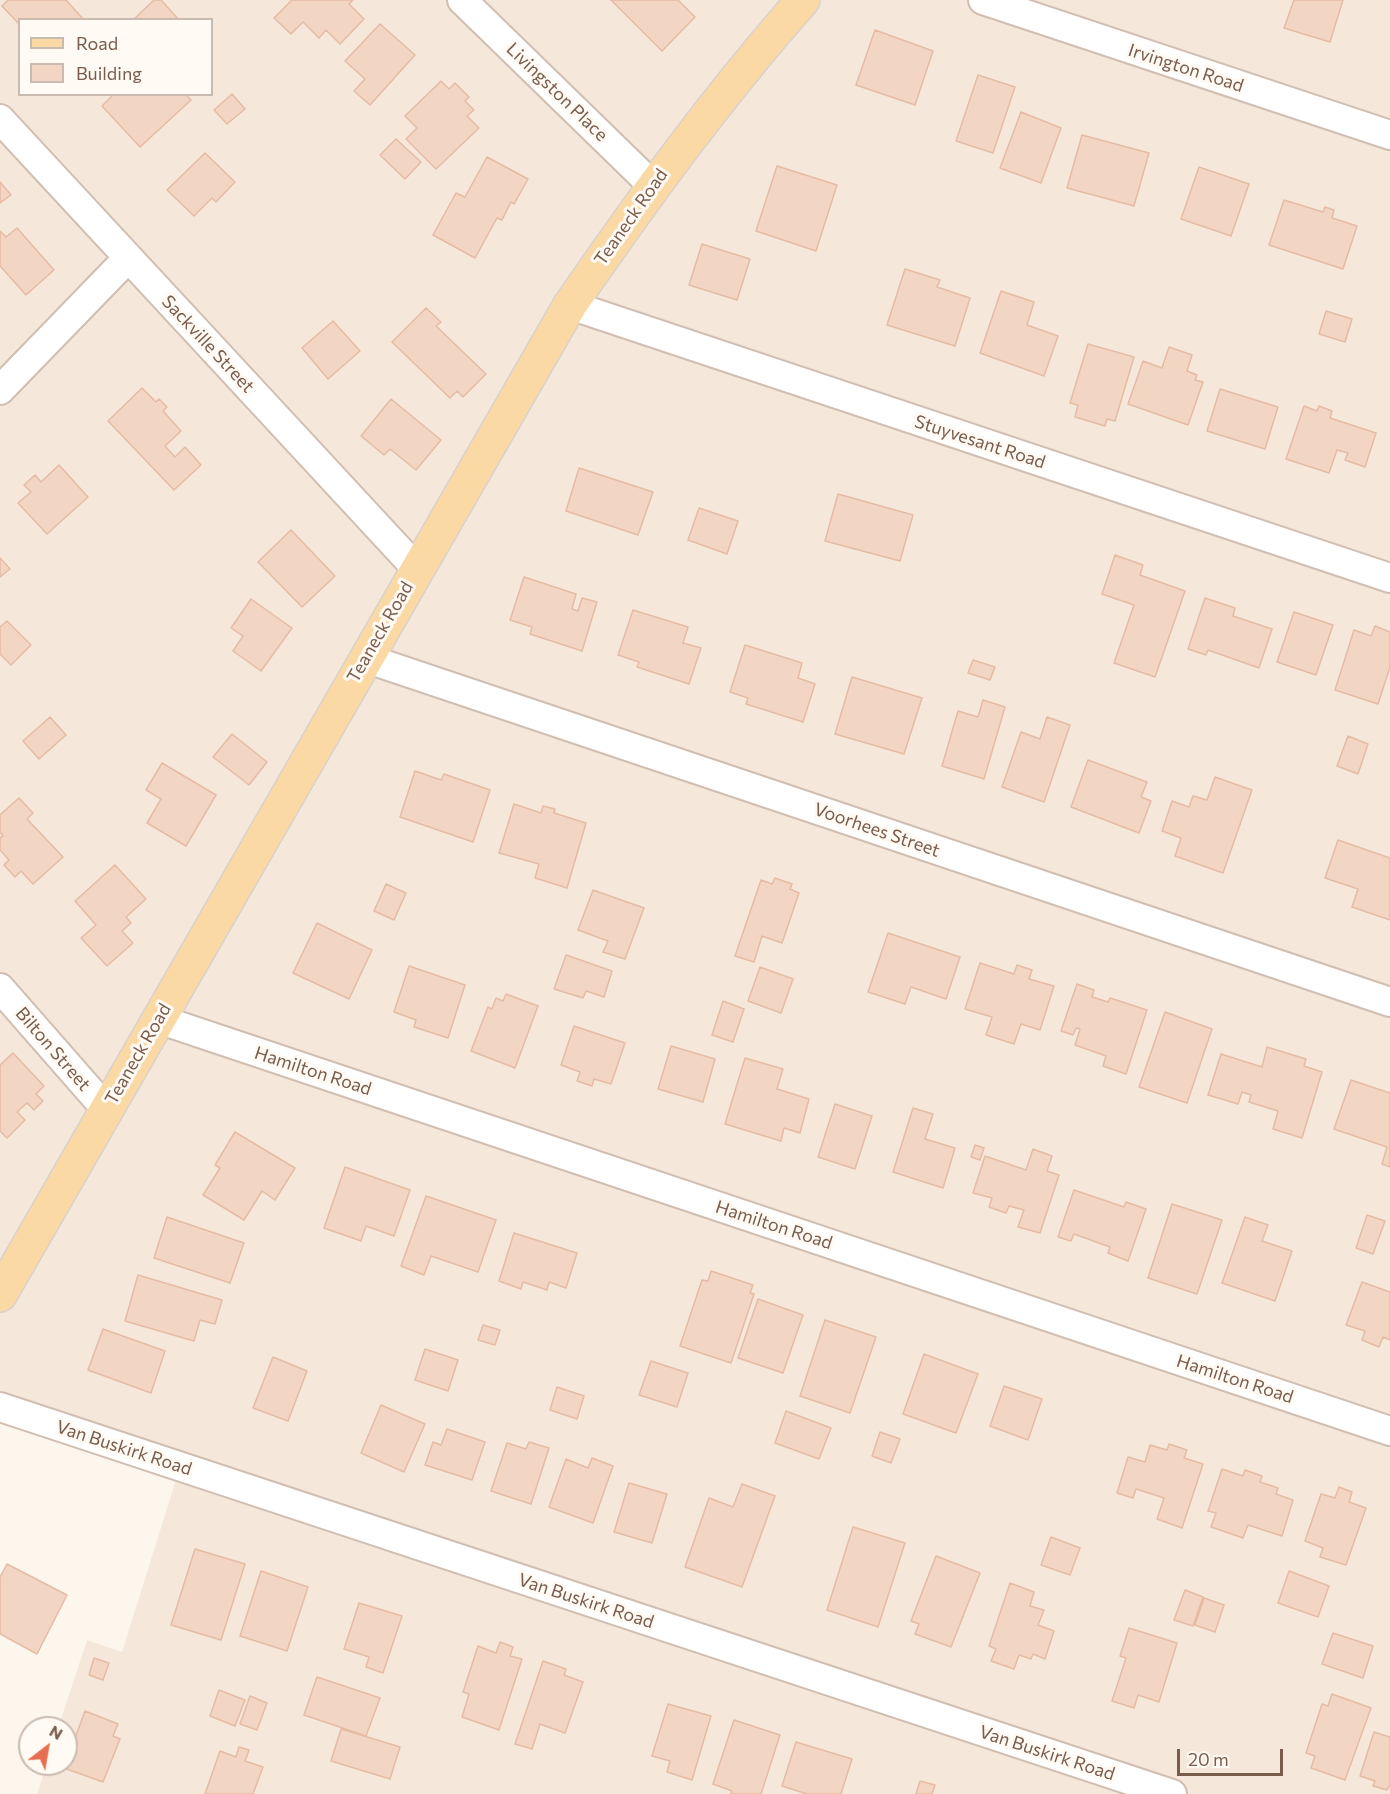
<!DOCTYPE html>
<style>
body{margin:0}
#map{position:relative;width:1390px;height:1794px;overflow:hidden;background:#fdf6ec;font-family:Commissioner,sans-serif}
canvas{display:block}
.legend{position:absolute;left:18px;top:18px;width:195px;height:78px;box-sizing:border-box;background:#fffaf3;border:2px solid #cabbb1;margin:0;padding:8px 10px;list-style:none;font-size:18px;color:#7a5c4d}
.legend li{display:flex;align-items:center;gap:12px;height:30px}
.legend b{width:30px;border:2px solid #cabbb1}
.north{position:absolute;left:18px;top:1716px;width:60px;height:60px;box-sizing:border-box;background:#fffaf3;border:2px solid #cabbb1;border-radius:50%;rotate:31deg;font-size:16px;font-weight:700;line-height:24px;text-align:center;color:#7a5c4d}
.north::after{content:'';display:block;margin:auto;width:21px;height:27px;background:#e76f51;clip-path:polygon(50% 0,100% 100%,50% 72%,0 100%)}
.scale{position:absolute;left:1177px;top:1749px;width:106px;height:27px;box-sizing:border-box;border:3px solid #7a5c4d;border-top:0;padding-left:8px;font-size:18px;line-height:21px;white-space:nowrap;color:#7a5c4d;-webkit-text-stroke:4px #fffaf3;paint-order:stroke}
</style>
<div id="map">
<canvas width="1390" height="1794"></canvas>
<ul class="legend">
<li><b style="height:8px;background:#fbd9a5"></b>Road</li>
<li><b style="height:16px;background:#f3d5c3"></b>Building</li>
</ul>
<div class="north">N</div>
<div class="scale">20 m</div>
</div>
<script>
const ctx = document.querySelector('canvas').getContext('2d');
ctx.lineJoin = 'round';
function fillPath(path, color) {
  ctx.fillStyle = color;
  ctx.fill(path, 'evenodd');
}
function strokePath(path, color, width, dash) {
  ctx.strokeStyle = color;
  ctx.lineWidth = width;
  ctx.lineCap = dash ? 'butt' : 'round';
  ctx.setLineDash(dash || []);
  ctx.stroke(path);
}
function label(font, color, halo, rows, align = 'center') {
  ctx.font = font + ' Commissioner,sans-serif';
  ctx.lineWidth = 6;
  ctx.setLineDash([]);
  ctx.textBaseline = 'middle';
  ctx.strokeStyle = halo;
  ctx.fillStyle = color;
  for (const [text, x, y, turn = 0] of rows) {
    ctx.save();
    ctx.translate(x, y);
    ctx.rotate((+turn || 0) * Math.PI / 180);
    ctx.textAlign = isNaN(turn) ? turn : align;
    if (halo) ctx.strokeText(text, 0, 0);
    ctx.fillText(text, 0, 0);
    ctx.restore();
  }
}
const residential = new Path2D(`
 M0,0H1390V1794H37L47,1764H66V1728H58L87,1640L122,1652L180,1467L0,1407ZM20,20H212V94H20Z`);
const building = new Path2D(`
 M8,0H66L84,20H20V25L2,6Z
 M154,0H161L179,20H133Z
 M292,0H353L349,4L364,19L340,44L326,30L319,38L303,22L291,34L274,18Z
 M611,0H678L695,17L662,51Z
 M1294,0H1343L1330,42L1284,28Z
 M380,24L415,55L370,105L354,91L365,79L345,61Z
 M875,30L933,51L915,105L856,85Z
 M978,75L1015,87L993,153L956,141Z
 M441,81L449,89L455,83L469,97L465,101L474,110L467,116L479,128L436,169L406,139L417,128L405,116Z
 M114,94H185L191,100L140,147L102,106Z
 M232,94L245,109L227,124L214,110Z
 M1021,112L1061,128L1041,183L1000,168Z
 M1082,135L1149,153L1134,206L1067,188Z
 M396,139L421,162L405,179L380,155Z
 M205,153L235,182L216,202L212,198L194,216L167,190Z
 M487,157L528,179L514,204L511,202L502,220L497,218L475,258L433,235L456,193L465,197Z
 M777,166L837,185L816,251L756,231Z
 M1199,167L1249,184L1231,236L1181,219Z
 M0,182L11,195L0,203Z
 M1284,200L1323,212L1325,207L1334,210L1332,218L1357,226L1343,269L1269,245Z
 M17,228L54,270L26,295L0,266V231L6,237Z
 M702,244L750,259L737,300L689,285Z
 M905,269L940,280L937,287L970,298L955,346L887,325Z
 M1001,291L1034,302L1027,325L1058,336L1044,376L980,353Z
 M426,308L441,322L436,326L486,374L463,397L457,391L450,398L392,342Z
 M1326,311L1352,319L1345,342L1319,334Z
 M333,321L360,351L328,379L302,348Z
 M1088,344L1134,357L1115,421L1107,419L1105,426L1075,417L1078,405L1070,403Z
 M1169,347L1192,355L1187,371L1197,375L1195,380L1203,382L1188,425L1128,404L1143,361L1162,368Z
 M142,388L156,402L159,399L167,407L163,411L181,431L165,446L175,457L185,447L201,465L174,490L108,421Z
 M1220,389L1278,407L1265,449L1207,431Z
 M391,399L441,440L416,470L390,449L384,455L361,436Z
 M1304,406L1317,411L1319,406L1332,411L1330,418L1376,433L1365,467L1345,460L1348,453L1337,450L1329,473L1286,459Z
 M59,465L88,497L47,534L18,503L31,492L24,485L35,475L41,482Z
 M579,468L653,492L638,535L566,511Z
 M838,494L913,515L900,561L825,541Z
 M699,508L738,521L727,554L688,540Z
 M291,530L335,576L302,607L258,562Z
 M1115,555L1143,565L1140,575L1185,591L1155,677L1114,663L1134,605L1102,594Z
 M0,558L10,569L0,577Z
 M524,577L576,594L572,609L578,611L582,598L597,602L582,651L530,634L532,627L510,620Z
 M1205,598L1235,608L1233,616L1272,629L1259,668L1208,650L1206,655L1188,649Z
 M251,599L292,628L261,671L233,651L243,636L231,628Z
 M633,610L688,627L683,643L701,648L689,684L637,667L639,662L618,655Z
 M1294,612L1333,625L1316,675L1277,662Z
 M7,621L31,645L11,665L0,654V627Z
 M1375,626L1390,632V667L1378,704L1335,690L1354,630L1371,636Z
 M745,645L802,663L798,678L815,684L803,722L746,704L748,698L730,692Z
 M973,660L995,667L990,680L968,673Z
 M852,677L922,698L904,754L835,734Z
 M983,700L1005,707L984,779L942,766L958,711L978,717Z
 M50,717L66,735L39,759L23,741Z
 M1047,717L1070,725L1044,802L1002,787L1021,732L1040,739Z
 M232,734L267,762L249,785L213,757Z
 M1348,736L1368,744L1358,774L1337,766Z
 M1088,760L1147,782L1141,797L1151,801L1139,833L1071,807Z
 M162,763L216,795L186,846L147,823L161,799L146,790Z
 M415,771L441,780L444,774L490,790L473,842L400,817Z
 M1215,777L1252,790L1223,873L1175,856L1181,838L1162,831L1172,801L1189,807L1193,796L1207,800Z
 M19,798L33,813L27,819L63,857L33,884L21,871L15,877L4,865L9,860L0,850V838L3,836L0,832V815Z
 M514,804L541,813L543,806L555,809L554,813L586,823L567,888L535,878L539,864L499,853Z
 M1338,840L1390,858V920L1352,907L1358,889L1325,878Z
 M115,865L146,899L126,917L131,923L122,931L133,943L107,966L81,938L96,925L75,901Z
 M775,878L792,884L790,889L799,893L782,943L762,936L754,962L735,956L761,880L772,884Z
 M386,884L406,893L394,920L374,911Z
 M593,890L644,908L625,959L603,952L608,941L578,930Z
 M317,923L372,950L349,999L293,973Z
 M888,933L960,957L946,999L911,987L905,1004L868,992Z
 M566,955L612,971L604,997L586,991L583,998L554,989Z
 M980,963L1014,974L1017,965L1032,970L1029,979L1054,986L1040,1030L1021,1024L1014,1044L986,1035L992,1017L965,1009Z
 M409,966L465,985L448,1038L414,1027L416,1020L394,1012Z
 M760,967L793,979L781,1013L748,1001Z
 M1077,984L1094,990L1092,997L1108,1002L1110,998L1147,1010L1126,1074L1103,1066L1106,1056L1075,1045L1080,1029L1076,1028L1073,1035L1061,1031Z
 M506,994L538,1006L515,1068L471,1051L488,1007L492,1009L496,998L503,1001Z
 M723,1001L744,1009L733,1042L712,1035Z
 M1165,1012L1212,1029L1187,1103L1139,1087Z
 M574,1026L625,1043L611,1084L594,1079L592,1086L577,1081L580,1072L561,1065Z
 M671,1046L715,1059L703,1102L658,1089Z
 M1267,1047L1306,1059L1304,1066L1322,1072L1302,1138L1273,1129L1278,1111L1249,1102L1251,1095L1242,1092L1238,1104L1208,1095L1221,1054L1262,1067Z
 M13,1053L44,1086L36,1094L43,1101L34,1110L27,1103L17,1112L25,1120L7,1138L0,1131V1065Z
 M745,1058L783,1069L777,1089L809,1099L800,1133L784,1128L781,1141L725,1124Z
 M1351,1080L1390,1093V1167L1382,1164L1387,1147L1334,1129Z
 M835,1104L872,1116L855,1169L818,1157Z
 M913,1108L933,1114L925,1139L955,1148L943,1188L893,1172Z
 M235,1132L295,1168L275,1200L262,1191L244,1220L203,1195L220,1168L215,1165Z
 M975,1145L984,1148L980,1160L971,1157Z
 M1033,1149L1052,1156L1047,1171L1059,1175L1040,1233L1018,1227L1024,1210L1009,1206L1006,1213L989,1207L992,1198L973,1193L985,1156L1026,1170Z
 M345,1167L410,1190L394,1236L366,1226L361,1241L324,1228Z
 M1074,1190L1124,1207L1126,1202L1146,1209L1128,1261L1108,1253L1110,1247L1074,1234L1071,1241L1058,1237Z
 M426,1196L496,1220L478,1272L431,1256L424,1275L401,1266Z
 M1172,1204L1222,1220L1197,1294L1148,1278Z
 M1367,1215L1385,1221L1373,1254L1356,1248Z
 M167,1217L244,1243L230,1283L154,1258Z
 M1245,1217L1268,1225L1262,1241L1292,1251L1275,1301L1222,1283Z
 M514,1233L577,1253L566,1288L549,1282L547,1290L523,1282L521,1289L499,1281Z
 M711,1271L753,1285L750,1293L754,1294L731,1363L680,1346L702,1280L708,1281Z
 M138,1275L222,1300L215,1324L200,1320L194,1341L125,1321Z
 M1362,1282L1390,1292V1340L1383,1337L1379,1347L1362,1340L1365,1331L1346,1325Z
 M758,1299L803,1315L783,1373L738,1358Z
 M825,1320L876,1337L850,1413L800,1396Z
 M483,1325L500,1330L495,1345L478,1340Z
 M103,1329L165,1351L151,1393L88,1370Z
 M425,1349L458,1360L448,1391L415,1380Z
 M924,1354L978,1374L956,1433L903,1414Z
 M273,1357L307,1371L288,1421L253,1408Z
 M651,1361L688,1373L677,1407L639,1395Z
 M1004,1386L1042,1399L1028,1440L990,1426Z
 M557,1387L584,1396L577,1419L550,1410Z
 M381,1405L425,1424L404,1472L361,1453Z
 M786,1411L831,1428L819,1459L775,1443Z
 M447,1429L485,1442L472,1480L425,1465L433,1442L441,1445Z
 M880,1432L900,1439L891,1463L872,1456Z
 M529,1442L549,1448L531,1504L491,1491L507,1443L526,1449Z
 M1169,1444L1187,1450L1184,1458L1203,1464L1182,1528L1157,1519L1164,1498L1136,1489L1133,1498L1117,1493L1128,1457L1145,1462L1150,1445L1167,1450Z
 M592,1458L613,1466L593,1523L549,1507L566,1459L588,1468Z
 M1222,1469L1243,1476L1245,1470L1262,1476L1260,1482L1278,1488L1276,1494L1293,1500L1282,1536L1248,1525L1243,1538L1211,1527L1216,1513L1208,1511Z
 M629,1483L667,1494L652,1543L614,1532Z
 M742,1484L775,1496L742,1587L685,1567L709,1498L733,1507Z
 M1339,1487L1352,1492L1349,1502L1366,1508L1346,1565L1320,1557L1323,1548L1305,1541L1321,1494L1335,1498Z
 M853,1527L905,1543L878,1627L827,1610Z
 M1051,1537L1080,1548L1070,1575L1041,1565Z
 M195,1549L245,1564L221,1640L171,1625Z
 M936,1556L980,1573L951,1647L915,1634L919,1624L911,1621Z
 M7,1564L67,1595L37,1654L0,1634V1577Z
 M261,1571L308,1587L287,1651L240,1636Z
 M1289,1571L1329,1586L1318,1617L1278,1603Z
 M1010,1583L1034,1592L1030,1606L1044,1610L1038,1625L1054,1631L1045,1659L1033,1654L1031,1659L1019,1655L1014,1669L991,1661L996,1649L989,1646Z
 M1185,1590L1203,1597L1193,1626L1174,1620Z
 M1204,1598L1224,1605L1215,1632L1195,1625Z
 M359,1603L402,1616L383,1673L366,1667L369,1657L344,1649Z
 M1129,1628L1177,1643L1159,1702L1138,1695L1134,1708L1112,1701L1126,1658L1120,1656Z
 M1333,1633L1373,1646L1363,1678L1322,1664Z
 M500,1642L513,1647L510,1656L522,1659L499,1730L462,1717L469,1694L463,1692L478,1646L496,1653Z
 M94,1658L109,1663L103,1680L89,1675Z
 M543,1661L566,1669L564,1675L583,1682L565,1733L540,1724L532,1749L515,1744Z
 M317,1677L380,1698L366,1736L304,1715Z
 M219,1690L245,1700L235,1726L210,1716Z
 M1332,1694L1371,1708L1345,1780L1311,1768L1315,1756L1306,1753L1322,1704L1328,1706Z
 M250,1696L267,1703L257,1730L240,1724Z
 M668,1704L711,1716L692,1780L667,1772L670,1761L652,1756Z
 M85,1711L118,1724L113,1736L120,1739L103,1782L64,1768Z
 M734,1720L780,1735L761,1794H731L732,1791L713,1784Z
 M341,1729L400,1747L390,1779L331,1761Z
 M1374,1732L1390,1737V1785L1387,1790L1373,1786L1375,1781L1360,1776Z
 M796,1742L852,1759L841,1794H807L782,1786Z
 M239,1747L249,1750L245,1761L263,1767L253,1794H205L220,1751L236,1757Z
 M920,1781L935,1785L932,1794H916Z`);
const minor = new Path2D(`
 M462,0L652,185
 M983,0L1390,135
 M0,119L416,568
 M570,305L1390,578
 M0,390L128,258
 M365,658L1390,1002
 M0,988L106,1109
 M158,1019L1390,1431
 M0,1407L1172,1794`);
const primary = new Path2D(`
 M0,1295L570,305C643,199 718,96 803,0`);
const streetNames = [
 ["Irvington Road",1186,68,18],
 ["Livingston Place",557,92,44],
 ["Teaneck Road",631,217,-55],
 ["Sackville Street",208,344,47],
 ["Stuyvesant Road",980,442,18],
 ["Teaneck Road",380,632,-60],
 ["Voorhees Street",877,830,19],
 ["Bilton Street",53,1049,49],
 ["Teaneck Road",138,1054,-60],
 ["Hamilton Road",313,1071,18],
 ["Hamilton Road",774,1225,18],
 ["Hamilton Road",1235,1379,18],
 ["Van Buskirk Road",124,1448,18],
 ["Van Buskirk Road",586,1601,18],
 ["Van Buskirk Road",1047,1753,18]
];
fillPath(residential, '#f5e8da');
fillPath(building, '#f3d5c3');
strokePath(building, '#e6bba3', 1.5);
strokePath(minor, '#d1beb0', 32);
strokePath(primary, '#dad1cd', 36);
strokePath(minor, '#fff', 28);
strokePath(primary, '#fbd9a5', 33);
label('18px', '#7a5c4d', '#fffaf3', streetNames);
</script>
